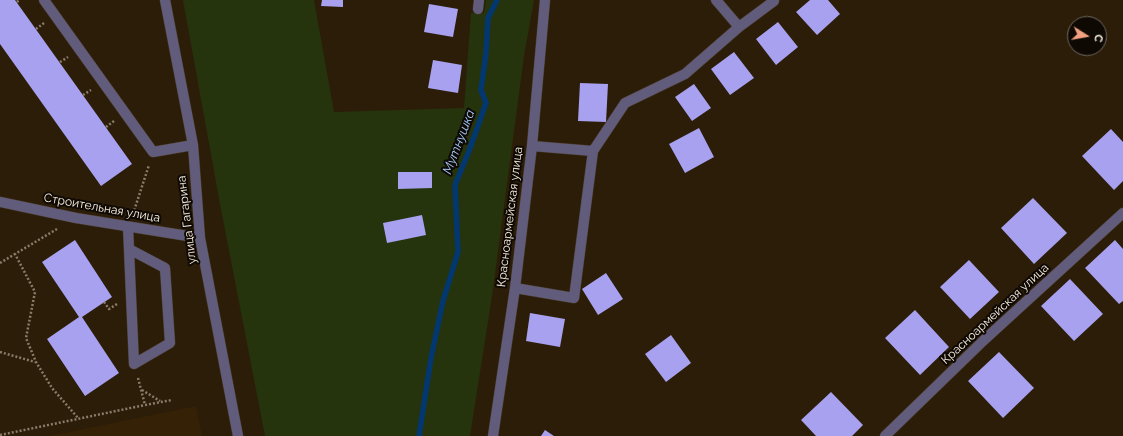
<!DOCTYPE html>
<meta charset="utf-8">
<style>
body{margin:0}
#map{position:relative;width:1123px;height:436px;overflow:hidden;background:#2c1d09;font-family:Raleway,sans-serif}
canvas{display:block}
.north{position:absolute;left:1067px;top:16px;width:40px;height:40px;box-sizing:border-box;background:#0f0903;border:1px solid #6d665d;border-radius:50%;rotate:101deg;font-size:11px;font-weight:700;line-height:16px;text-align:center;color:#fbf1e4}
.north::after{content:'';display:block;margin:auto;width:14px;height:18px;background:#f2a07f;clip-path:polygon(50% 0,100% 100%,50% 72%,0 100%)}
</style>
<div id="map">
<canvas width="1123" height="436"></canvas>
<div class="north">С</div>
</div>
<script>
const ctx = document.querySelector('canvas').getContext('2d');
ctx.lineJoin = 'round';
function fillPath(path, color) {
  ctx.fillStyle = color;
  ctx.fill(path, 'evenodd');
}
function strokePath(path, color, width, dash) {
  ctx.strokeStyle = color;
  ctx.lineWidth = width;
  ctx.lineCap = dash ? 'butt' : 'round';
  ctx.setLineDash(dash || []);
  ctx.stroke(path);
}
function label(font, color, halo, rows, align = 'center') {
  ctx.font = font + ' Raleway,sans-serif';
  ctx.lineWidth = 4;
  ctx.setLineDash([]);
  ctx.textBaseline = 'middle';
  ctx.strokeStyle = halo;
  ctx.fillStyle = color;
  for (const [text, x, y, turn = 0] of rows) {
    ctx.save();
    ctx.translate(x, y);
    ctx.rotate((+turn || 0) * Math.PI / 180);
    ctx.textAlign = isNaN(turn) ? turn : align;
    if (halo) ctx.strokeText(text, 0, 0);
    ctx.fillText(text, 0, 0);
    ctx.restore();
  }
}
const built = new Path2D(`
 M196,406L202,436H49Z`);
const green = new Path2D(`
 M183,0H314L334,112L464,108L471,13H484L486,0H534L524,56L492,296L470,436H265L220,204Z`);
const stream = new Path2D(`
 M419,436L431,358L443,301L458,252L455,185L469,151L486,103L481,90L486,53L488,18L497,0`);
const building = new Path2D(`
 M0,0H15L132,164L101,186L0,44Z
 M322,0H343V7L321,6Z
 M810,0H828L840,14L817,35L796,12Z
 M429,4L458,9L453,37L424,32Z
 M778,22L798,47L776,65L756,39Z
 M734,52L754,78L730,95L711,69Z
 M433,60L462,65L458,93L428,88Z
 M580,83L608,84L606,122L578,121Z
 M694,84L711,108L692,121L675,97Z
 M699,128L714,157L685,173L669,144Z
 M1111,129L1123,142V181L1114,190L1082,156Z
 M398,172H432V188L398,189Z
 M1033,198L1067,233L1034,264L1001,228Z
 M422,215L426,235L387,243L383,223Z
 M75,240L112,297L82,317L119,373L85,396L47,339L79,317L42,262Z
 M1115,240L1123,249V301L1119,304L1085,268Z
 M969,260L999,292L970,319L940,287Z
 M606,273L623,299L598,315L582,289Z
 M1070,279L1103,314L1074,341L1041,306Z
 M915,310L949,347L920,375L885,338Z
 M530,313L565,319L560,347L526,341Z
 M671,335L691,363L666,382L645,354Z
 M999,352L1034,388L1003,418L968,381Z
 M831,392L863,425L852,436H816L801,420Z
 M545,430L554,436H541Z`);
const path = new Path2D(`
 M17,2L19,0
 M36,29L44,23
 M60,62L68,57
 M83,95L91,90
 M106,127L114,121
 M133,214L149,165
 M57,229L15,254L35,292L26,338L36,362L52,388L78,418
 M0,263L15,254
 M104,302L109,309L117,304
 M0,352L35,362
 M138,378L145,405L172,400
 M142,390L160,401
 M0,435L145,405`);
const minor = new Path2D(`
 M44,0L153,152L193,145
 M165,0L193,145L200,238L238,436
 M716,0L739,27
 M478,9L479,0
 M532,146L593,151
 M0,202L76,218L200,238
 M128,227L134,364L170,343L165,268L129,249
 M515,288L574,298L593,151L625,103L685,74L739,27L774,1
 M493,436L515,288L532,146L545,0
 M885,436L983,341L1123,213`);
const streetNames = [
 ["Строительная улица",102,208,10],
 ["Красноармейская улица",510,217,-83],
 ["улица Гагарина",187,220,-97],
 ["Красноармейская улица",995,314,-43]
];
const waterNames = [
 ["Мутнушка",459,142,-69]
];
fillPath(built, '#342106');
fillPath(green, '#25340d');
strokePath(stream, '#033770', 5.5);
fillPath(building, '#a7a1ef');
strokePath(minor, '#493b28', 11);
strokePath(path, '#897c6b', 2.5, [2, 2]);
strokePath(minor, '#615c7b', 10);
label('12px', '#fbf1e4', '#0f0903', streetNames);
label('italic 13px', '#a0c7fb', '#0f0903', waterNames);
</script>
